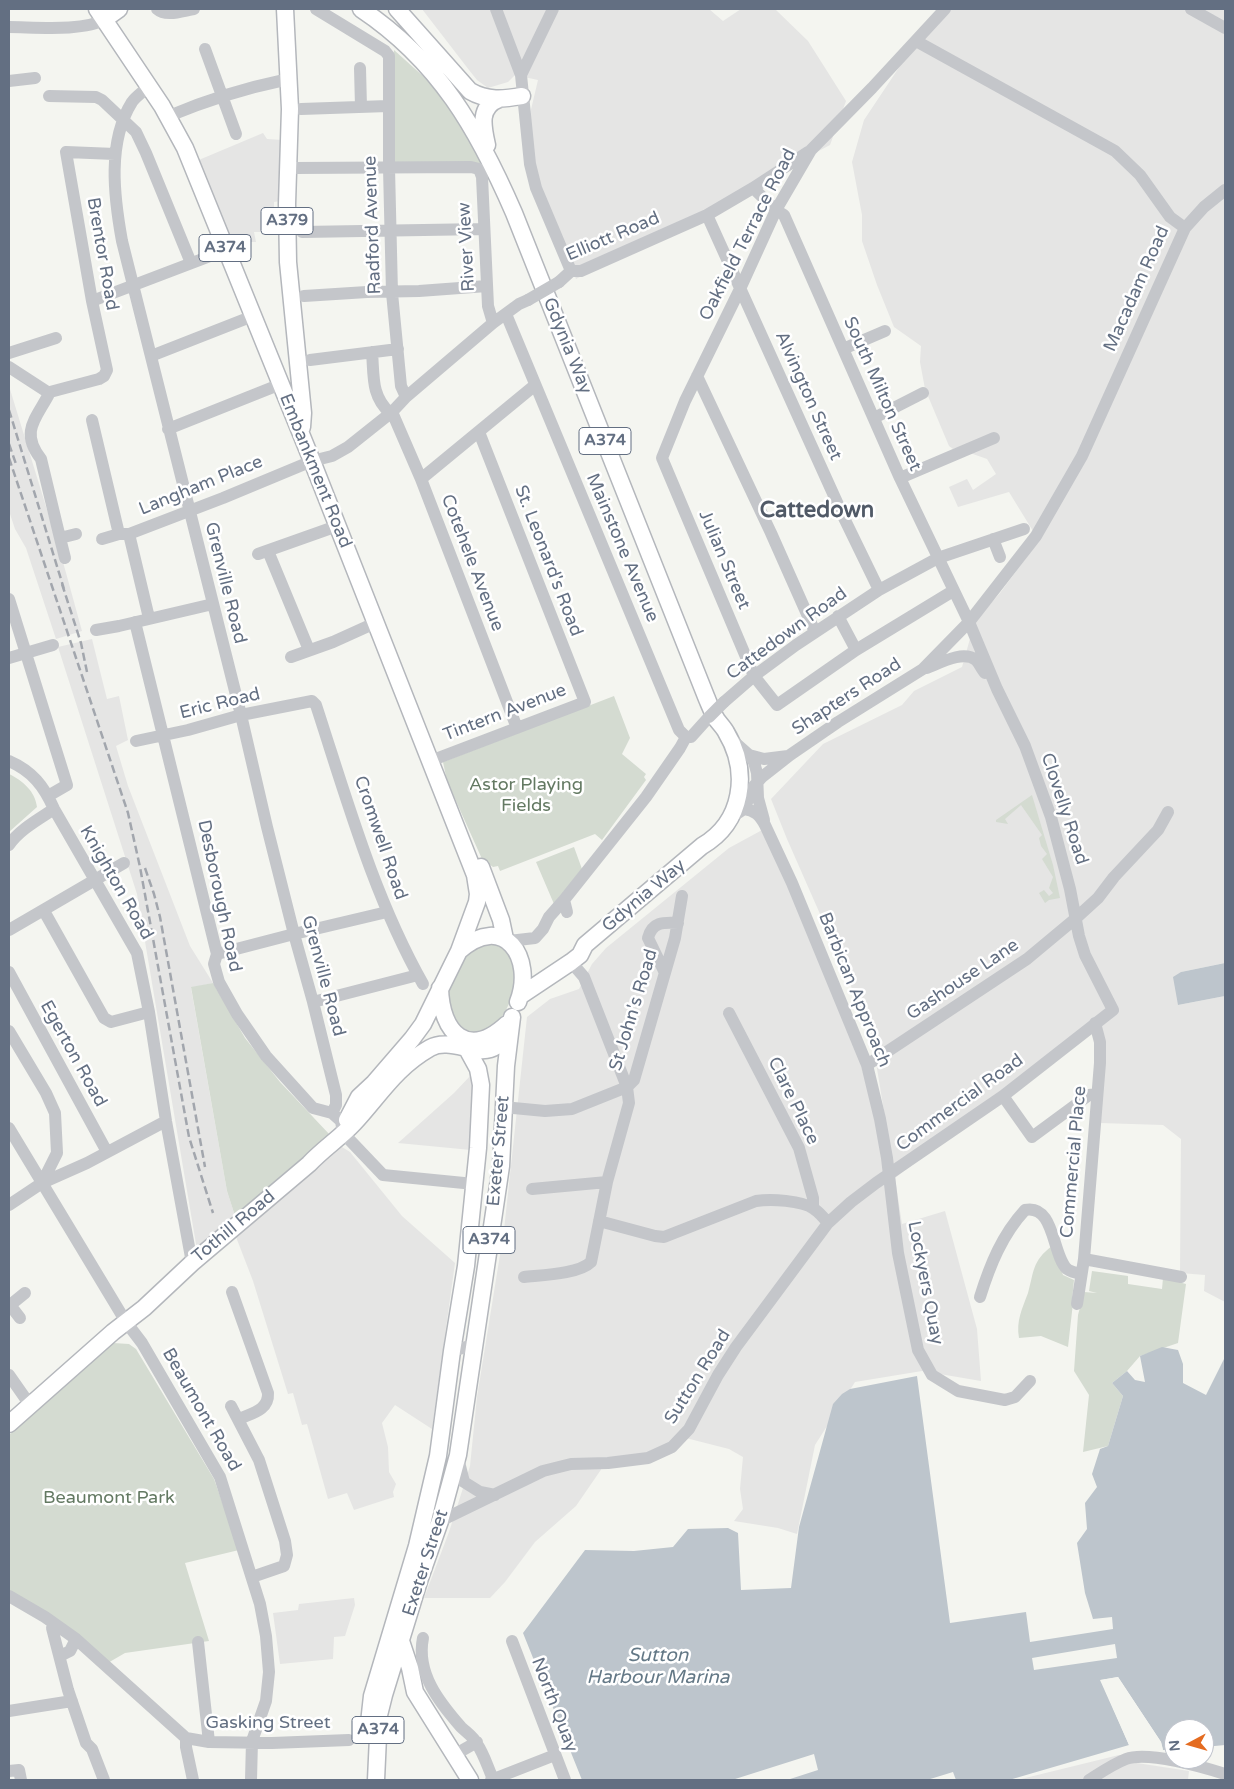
<!DOCTYPE html>
<style>
body{margin:0}
#map{position:relative;width:1234px;height:1789px;overflow:hidden;background:#f4f5f0;font-family:"Varela Round",sans-serif}
canvas{display:block}
.frame{position:absolute;inset:0;border:10px solid #636f82;pointer-events:none}
.north{position:absolute;left:1164px;top:1719px;width:50px;height:50px;box-sizing:border-box;background:#fff;border:1px solid #c1c5cd;border-radius:50%;rotate:264deg;font-size:14px;font-weight:700;line-height:20px;text-align:center;color:#636f82}
.north::after{content:'';display:block;margin:auto;width:18px;height:22px;background:#e46c21;clip-path:polygon(50% 0,100% 100%,50% 72%,0 100%)}
</style>
<div id="map">
<canvas width="1234" height="1789"></canvas>
<div class="frame"></div>
<div class="north">N</div>
</div>
<script>
const ctx = document.querySelector('canvas').getContext('2d');
ctx.lineJoin = 'round';
function fillPath(path, color) {
  ctx.fillStyle = color;
  ctx.fill(path, 'evenodd');
}
function strokePath(path, color, width, dash) {
  ctx.strokeStyle = color;
  ctx.lineWidth = width;
  ctx.lineCap = dash ? 'butt' : 'round';
  ctx.setLineDash(dash || []);
  ctx.stroke(path);
}
function label(font, color, halo, rows, align = 'center') {
  ctx.font = font + ' "Varela Round",sans-serif';
  ctx.lineWidth = 5;
  ctx.setLineDash([]);
  ctx.textBaseline = 'middle';
  ctx.strokeStyle = halo;
  ctx.fillStyle = color;
  for (const [text, x, y, turn = 0] of rows) {
    ctx.save();
    ctx.translate(x, y);
    ctx.rotate((+turn || 0) * Math.PI / 180);
    ctx.textAlign = isNaN(turn) ? turn : align;
    if (halo) ctx.strokeText(text, 0, 0);
    ctx.fillText(text, 0, 0);
    ctx.restore();
  }
}
const built = new Path2D(`
 M422,9H709L723,21L741,9H775L808,41L846,101L830,145L576,279L540,185L533,153L529,118L538,80L515,75L508,82L488,88L477,80L469,70Z
 M938,9H1225V963L1181,972L1178,1005L1225,996V1302L1204,1291L1205,1275L1180,1273L1181,1139L1163,1125L1100,1123L1102,1021L895,1178L902,1224L945,1211L977,1329L981,1381L922,1371L855,1382L815,1445L797,1534L778,1528L734,1521L743,1509L740,1489L743,1457L729,1449L678,1436L666,1446L648,1454L609,1458L576,1506L535,1542L505,1582L490,1598H424L449,1532L470,1466L477,1397L504,1230L527,1017L550,999L579,989L592,964L606,948L729,848L764,829L858,1056L894,1173L873,1044L846,973L787,839L771,799L823,744L902,705L914,691L962,667L975,621L1000,593L1041,538L1036,536L1009,492L958,507L949,487L967,479L973,490L996,474L987,459L956,448L953,449L949,446L925,389L920,362L921,346L894,327L877,285L862,241V215L852,162L864,120Z
 M263,133L267,139L283,140L280,201L274,202V213L279,214L278,232H254L256,242H249L251,247L235,255L194,162Z
 M9,386L63,562L82,631L56,639L26,548L15,529L9,511Z
 M92,639L107,699L119,696L128,740L116,746L128,786L190,946L213,983L191,988L227,1191L236,1219L330,1135L342,1147L350,1152L402,1216L455,1263L432,1429L395,1405L382,1423L388,1447L389,1472L396,1484L393,1492L394,1497L354,1510L347,1493L328,1499L307,1424L302,1425L293,1393L288,1394L253,1281L231,1224L197,1250L137,894L58,647Z
 M471,1075L473,1088L471,1150L398,1143L454,1093Z
 M354,1598L355,1605L345,1636L334,1637L333,1659L280,1664L273,1613L298,1610L299,1604Z
 M1119,1755L1137,1763L1189,1771L1188,1780H1017Z`);
const green = new Path2D(`
 M394,50L424,77L451,106L483,163L391,165Z
 M614,696L630,738L622,754L646,774L644,777L646,780L602,840L595,834L500,871L498,866L493,867L482,859L447,781L443,762Z
 M9,774C23,781 35,791 37,807L9,832Z
 M1032,795L1053,865L1060,898L1049,900L1045,903L1039,893L1044,890L1049,896L1053,893L1049,888L1053,877L1042,859L1047,854L1041,846L1039,838L1042,835L1021,805L1005,819L1008,824L996,822V820Z
 M574,847L582,869L554,904L536,862Z
 M494,941L510,952C511,959 515,967 515,974C516,992 506,1019 489,1029C480,1034 469,1033 459,1030L446,998V990L467,950Z
 M213,983L245,1038L280,1082L330,1135L236,1219L227,1191L191,987Z
 M1052,1246L1063,1275L1074,1280L1072,1300L1073,1303L1068,1347L1041,1336L1019,1338C1016,1321 1022,1309 1028,1293C1034,1272 1032,1261 1052,1246Z
 M1092,1271L1128,1276V1284L1162,1289L1163,1278L1186,1284L1178,1343L1140,1356L1127,1371L1112,1383L1123,1396L1108,1446L1083,1452L1089,1395L1074,1371L1078,1315L1084,1292L1097,1293L1089,1291Z
 M113,1343L129,1344L136,1349L214,1479L239,1550L185,1563L209,1641L125,1653L106,1664L9,1594V1435Z`);
const water = new Path2D(`
 M1225,963V996L1178,1005L1173,977L1181,972Z
 M1162,1347L1178,1350L1183,1364V1383L1206,1395L1225,1357V1745L1204,1747V1729H1174V1749L1163,1750L1161,1742L1118,1677L1101,1680L1129,1745L1009,1780H956L953,1772L927,1780H787L818,1770L814,1754L732,1780H582L523,1633L585,1550L634,1551L673,1547L688,1529L728,1528L738,1533L741,1590L791,1588L799,1527L833,1404L842,1394L850,1389L917,1376L950,1623L1026,1612L1030,1642L1113,1629L1112,1617L1093,1619L1085,1593L1077,1543L1087,1529L1085,1503L1097,1487L1092,1474L1100,1449L1108,1446L1123,1396L1112,1383L1127,1371L1135,1380L1145,1382L1140,1356ZM1115,1644L1117,1658L1034,1670L1032,1658Z`);
const pier = new Path2D(`
 M1118,1677L1161,1742L1163,1750L1161,1749L1159,1743L1117,1679L1103,1682L1131,1746L1129,1745L1100,1680Z`);
const minor = new Path2D(`
 M157,9C166,17 182,11 194,9
 M316,9L385,51L389,56V168L392,293L401,386L406,397
 M496,9L521,75L530,164L536,188L571,271
 M945,9L872,88L811,150L776,210L740,289L685,401L662,458L754,676L777,705L856,650L953,591
 M1191,9L1225,28
 M9,27C34,27 84,32 105,19
 M916,41L1115,151L1140,175L1170,217L1185,228
 M205,49L236,134
 M360,68L361,107
 M521,75L553,9
 M9,81L35,78
 M149,86C144,91 136,96 132,102C107,142 114,197 122,241L241,715L267,827L294,934L313,1002L336,1095V1105L332,1113
 M49,96L96,97L102,100L136,132L146,153L191,263
 M301,109L388,106
 M169,116C205,101 241,89 280,81
 M295,168L471,167L479,169L482,177L488,306L493,323
 M707,215L845,520L879,590
 M302,232L484,229
 M559,282L571,271H581L707,215L753,188L808,152
 M304,296L367,292L419,291L487,286
 M92,301L226,250
 M506,314L679,730L686,737
 M843,349L885,331
 M372,352C374,376 371,396 390,413
 M9,353L56,338
 M151,356L253,316
 M310,360L398,349
 M9,367L49,393
 M697,376L771,533L815,632
 M392,412L421,479L517,728
 M874,418L923,393
 M92,420L119,534
 M168,429L281,384
 M900,478L994,438
 M421,479L534,386
 M76,534L60,538L41,459C19,431 37,418 50,392L99,379L104,376L107,370L92,301L66,152L115,154
 M129,534L149,618
 M60,538L65,558
 M102,539L119,534H129L223,498L312,461L332,456L348,447L392,412L406,397L493,323L519,304L528,300
 M993,539L1000,557
 M268,551L309,650
 M258,554L337,526
 M9,599L67,785L48,796
 M838,616L856,650
 M135,622L217,954L214,964L219,982L237,1014L266,1056L313,1108L332,1113L341,1121L343,1133L383,1175L474,1184
 M96,630L119,626L213,604
 M291,657L333,642L375,623
 M9,658L53,645
 M927,668C940,663 963,650 976,660C979,663 982,670 985,673
 M724,702L754,676L796,645L879,590L938,558L1024,529
 M686,737H691L709,717
 M731,739L749,755L754,762L757,773L758,798L764,820
 M136,741L188,730L241,715L312,701L316,705C347,800 374,897 423,984
 M749,755L764,759L788,756
 M438,758L585,702L479,432
 M9,761C32,771 44,786 54,809L137,953L149,1012L166,1121L192,1263
 M744,809L754,786L762,777L790,755L838,722L923,669L969,622L1036,536L1082,456L1185,228L1204,207L1225,190
 M738,813L744,809C755,810 760,816 765,825L792,883L867,1065L880,1119L887,1158L898,1253L918,1350L932,1375L958,1391L1005,1400L1015,1397L1030,1381
 M9,845C19,830 39,819 54,809
 M44,911L104,1018L111,1022L149,1012
 M567,912L564,900L646,797L680,748L686,737
 M9,930L124,863
 M509,941L535,938L543,929L549,917L564,900
 M217,954L294,934L387,912
 M9,972L107,1152
 M665,973L648,938C652,922 663,922 678,923
 M313,1002L418,975
 M729,1013L799,1148L813,1198V1208
 M9,1031L46,1093L55,1113L57,1153L42,1183
 M867,1065L1027,959L1075,919L1098,898L1114,877L1158,830L1168,812
 M1003,1096L1032,1137L1089,1095L1097,1094
 M503,1107L545,1111L572,1109L627,1087L634,1080L675,938L682,896
 M9,1128L126,1322L142,1343L220,1477L260,1604L266,1636L269,1672L266,1701L252,1741L251,1780
 M532,1189L607,1182
 M9,1205L42,1183L87,1163L166,1121
 M599,1221L655,1236L664,1237L756,1201C770,1199 802,1200 814,1209C819,1212 824,1218 828,1223
 M1084,1259L1181,1277
 M524,1277C542,1275 579,1274 591,1262L607,1182L629,1103L627,1087L584,977L571,962
 M232,1292L268,1393C269,1410 252,1413 239,1419
 M980,1297C990,1265 1002,1235 1025,1210C1055,1204 1052,1255 1067,1269C1071,1272 1076,1273 1081,1274
 M1077,1304L1084,1259L1100,1063V1042L1095,1023
 M10,1305L20,1318
 M9,1306L25,1293
 M452,1351L473,1345
 M9,1375L30,1405
 M231,1406L259,1460L285,1541L287,1555L284,1566L252,1577
 M458,1458L464,1482L480,1492L495,1495
 M440,1521L543,1471L571,1464L608,1463L648,1458L672,1447L689,1429L718,1375L736,1347L828,1223L851,1202L876,1183L1003,1096L1113,1010L1085,955L1079,936L1070,889L1051,817L1025,746L997,689L969,622L900,478L784,215L776,210L753,188
 M9,1596L45,1617L76,1639L186,1738L209,1742L272,1743L349,1740
 M54,1624L52,1628L68,1690L86,1743L92,1749L104,1780
 M423,1638C416,1673 439,1702 461,1727C466,1732 474,1737 477,1744C484,1754 488,1768 493,1779
 M512,1641L565,1780
 M198,1642L209,1742
 M60,1656L70,1651L76,1639
 M9,1711L72,1701
 M186,1738V1747L193,1780
 M454,1755L477,1742
 M9,1771L19,1770L21,1780
 M491,1780L555,1755
 M1089,1780C1100,1773 1113,1764 1126,1759C1148,1751 1203,1767 1225,1774`);
const major = new Path2D(`
 M97,9L162,106L185,148L312,461L475,875L478,894L477,902L459,951
 M285,9L290,109L287,204L288,262L303,413L302,427
 M361,9C439,61 478,130 514,213L707,699C710,706 713,714 717,720C720,724 724,728 726,732C750,772 743,822 702,846L585,945L580,955L571,962L520,996
 M397,9L470,91C487,101 504,99 522,96
 M105,19L119,9
 M487,145C483,127 478,107 499,99
 M481,867L501,920L505,939
 M440,988C441,1033 468,1060 507,1024
 M347,1120L359,1097L374,1083L412,1039L423,1024L459,951C504,911 535,958 518,1002
 M9,1424L113,1332L144,1308L192,1263L309,1164C323,1149 340,1138 354,1123C380,1095 395,1068 430,1048C456,1033 496,1074 507,1026
 M401,1641L410,1668L415,1692L470,1780
 M369,1723L372,1696L417,1546L438,1456L452,1351L466,1266L478,1148L481,1085L478,1069L461,1038
 M376,1780L379,1715L384,1695L420,1578L440,1521L458,1455L501,1166L506,1066L512,1017`);
const rail = new Path2D(`
 M9,410L64,589
 M9,444L16,464
 M9,458L128,813L140,867L189,1137L213,1213
 M62,584L81,643L87,672
 M145,868L154,894L160,917L205,1167`);
const minorBridge = new Path2D(`
 M528,300L559,282
 M709,717L724,702`);
const shields = [
 [287,221,52],
 [225,248,52],
 [605,441,52],
 [489,1240,52],
 [378,1730,52]
];
const shieldNames = [
 ["A379",287,221],
 ["A374",225,248],
 ["A374",605,441],
 ["A374",489,1240],
 ["A374",378,1730]
];
const streetNames = [
 ["Radford Avenue",373,225,-92],
 ["Oakfield Terrace Road",748,235,-63],
 ["Elliott Road",613,237,-23],
 ["River View",467,247,-93],
 ["Brentor Road",102,254,80],
 ["Macadam Road",1137,289,-66],
 ["Gdynia Way",567,346,68],
 ["South Milton Street",882,394,66],
 ["Alvington Street",808,396,66],
 ["Embankment Road",315,471,68],
 ["Langham Place",201,486,-22],
 ["Mainstone Avenue",622,548,67],
 ["Julian Street",724,560,67],
 ["St. Leonard's Road",548,561,69],
 ["Cotehele Avenue",472,563,69],
 ["Grenville Road",225,583,76],
 ["Cattedown Road",787,634,-36],
 ["Shapters Road",847,697,-33],
 ["Eric Road",220,704,-14],
 ["Tintern Avenue",505,713,-21],
 ["Clovelly Road",1064,809,72],
 ["Cromwell Road",380,838,71],
 ["Knighton Road",116,883,60],
 ["Desborough Road",219,896,78],
 ["Gdynia Way",644,896,-40],
 ["Grenville Road",323,976,75],
 ["Gashouse Lane",963,980,-34],
 ["Barbican Approach",854,990,68],
 ["St John's Road",634,1010,-73],
 ["Egerton Road",73,1054,61],
 ["Clare Place",793,1101,64],
 ["Commercial Road",960,1103,-36],
 ["Exeter Street",499,1151,-85],
 ["Commercial Place",1074,1162,-85],
 ["Tothill Road",234,1227,-40],
 ["Lockyers Quay",925,1283,79],
 ["Sutton Road",698,1377,-58],
 ["Beaumont Road",201,1410,60],
 ["Exeter Street",426,1563,-72],
 ["North Quay",554,1705,69],
 ["Gasking Street",268,1723]
];
const parkNames = [
 ["Astor Playing",526,785],
 ["Fields",526,806],
 ["Beaumont Park",109,1498]
];
const waterNames = [
 ["Sutton",658,1656],
 ["Harbour Marina",658,1678]
];
const districtNames = [
 ["Cattedown",817,511]
];
fillPath(built, '#e5e5e4');
fillPath(green, '#d4dbd1');
fillPath(water, '#bdc5cc');
fillPath(pier, '#f4f5f0');
strokePath(major, '#b4b7bc', 19);
strokePath(minor, '#c4c6ca', 12);
strokePath(major, '#fff', 16);
strokePath(rail, '#a2a6ad', 2.5, [8, 4]);
strokePath(minorBridge, '#c4c6ca', 12);
for (const [x, y, w] of shields) {
  const box = new Path2D();
  box.roundRect(x - w / 2, y - 13.5, w, 27, 4);
  ctx.fillStyle = '#fff';
  ctx.fill(box);
  strokePath(box, '#636f82', 1);
}
label('bold 16px', '#636f82', null, shieldNames);
label('18px', '#636f82', '#fff', streetNames);
label('18px', '#637962', '#fff', parkNames);
label('italic 19px', '#637886', '#fff', waterNames);
label('bold 22px', '#515a67', '#fff', districtNames);
</script>
